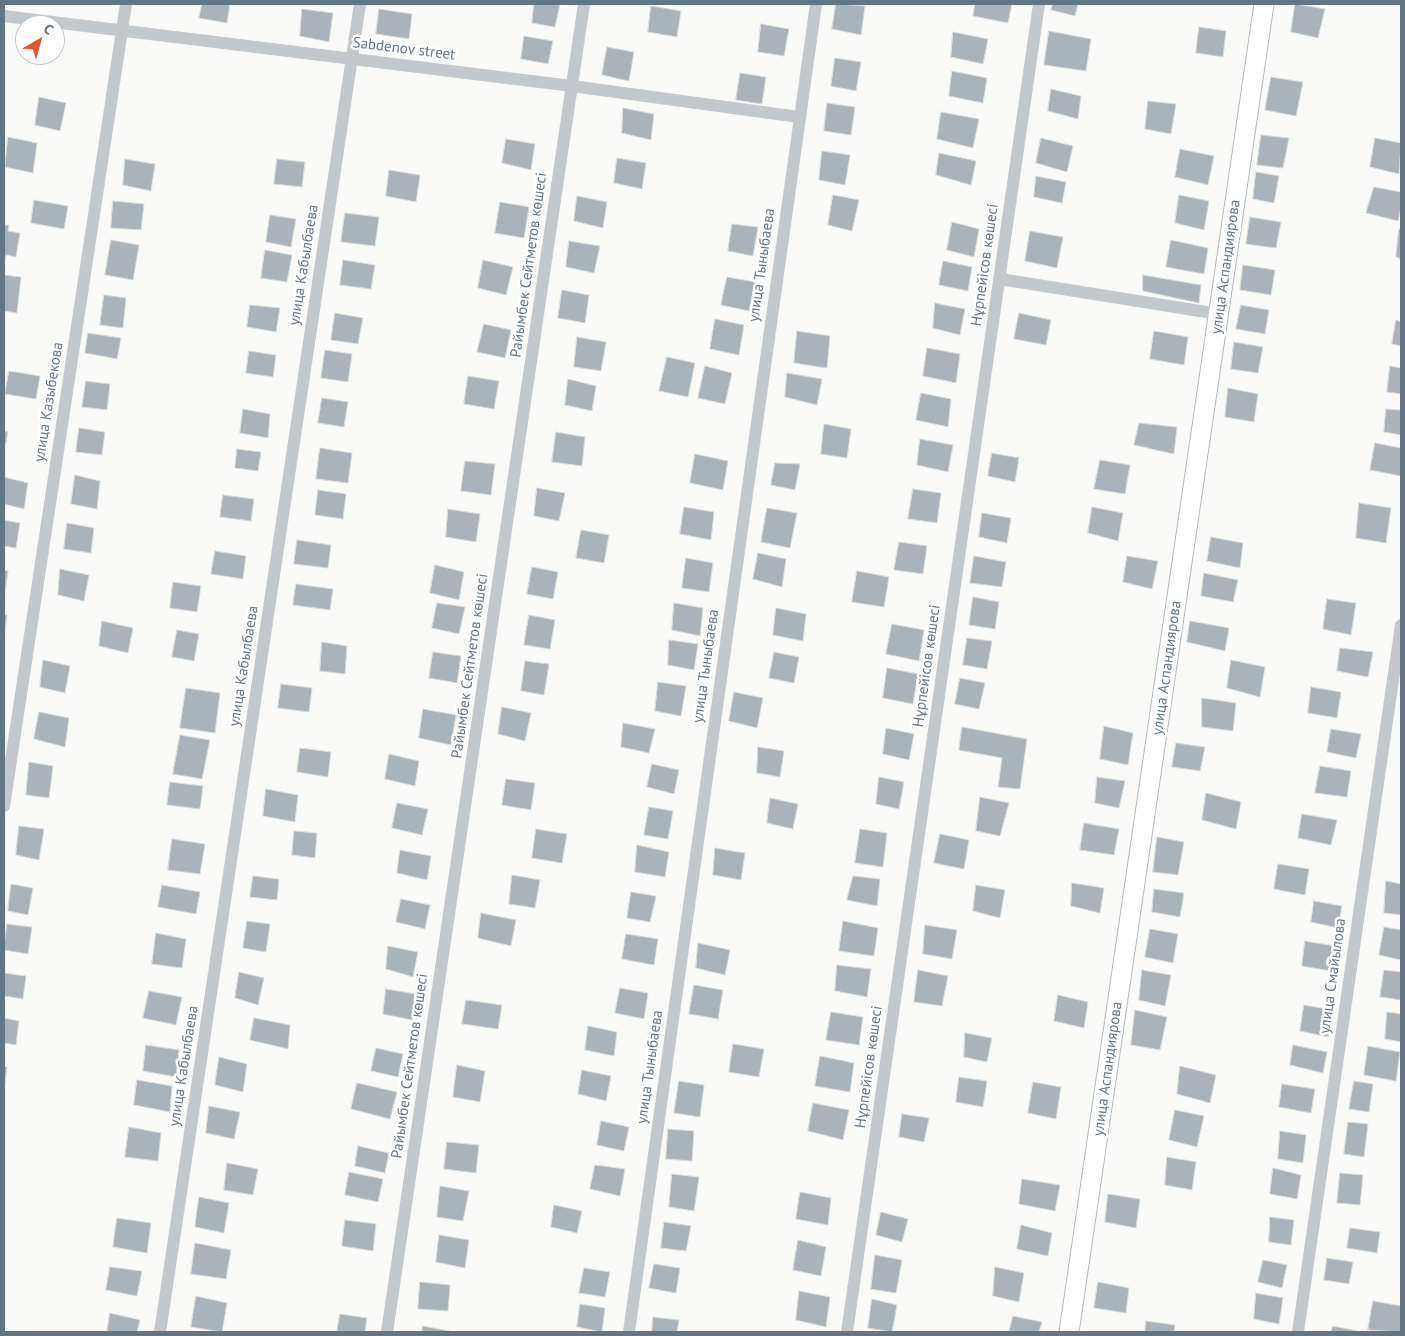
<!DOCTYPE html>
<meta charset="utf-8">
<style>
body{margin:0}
#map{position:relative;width:1405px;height:1336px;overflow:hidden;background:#fafaf8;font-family:"PT Sans",sans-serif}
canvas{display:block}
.frame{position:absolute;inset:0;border:5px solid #657683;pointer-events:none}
.north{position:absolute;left:15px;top:15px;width:50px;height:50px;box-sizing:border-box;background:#fff;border:1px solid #c1c8cd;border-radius:50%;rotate:38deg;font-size:14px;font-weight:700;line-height:20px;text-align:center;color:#657683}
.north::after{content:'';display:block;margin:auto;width:18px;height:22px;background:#e4572e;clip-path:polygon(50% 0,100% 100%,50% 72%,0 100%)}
</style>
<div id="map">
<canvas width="1405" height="1336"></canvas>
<div class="frame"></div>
<div class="north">С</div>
</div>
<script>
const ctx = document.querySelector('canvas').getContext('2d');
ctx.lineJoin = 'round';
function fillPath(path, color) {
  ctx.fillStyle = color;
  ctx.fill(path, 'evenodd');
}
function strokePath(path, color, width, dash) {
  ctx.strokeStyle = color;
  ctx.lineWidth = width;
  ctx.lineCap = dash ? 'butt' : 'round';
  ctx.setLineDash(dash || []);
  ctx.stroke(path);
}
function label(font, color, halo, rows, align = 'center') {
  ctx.font = font + ' "PT Sans",sans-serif';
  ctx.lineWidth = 5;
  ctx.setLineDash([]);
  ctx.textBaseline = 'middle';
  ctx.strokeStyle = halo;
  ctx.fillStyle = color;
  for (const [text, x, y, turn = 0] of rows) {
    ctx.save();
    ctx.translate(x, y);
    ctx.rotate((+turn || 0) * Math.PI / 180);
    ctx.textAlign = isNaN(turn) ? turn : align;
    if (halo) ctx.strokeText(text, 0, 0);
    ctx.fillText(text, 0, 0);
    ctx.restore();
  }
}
const building = new Path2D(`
 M202,4H230L227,23L199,18Z
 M534,4H560L555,27L532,23Z
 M836,4L865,6L861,35L832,29Z
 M975,4H1012L1008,23L973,16Z
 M1053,4H1078L1075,16L1051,10Z
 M1295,4L1325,9L1318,38L1291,32Z
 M651,6L681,11L677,37L648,32Z
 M302,9L333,13L329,42L300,36Z
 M379,9L412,14L409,39L376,34Z
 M761,24L789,29L784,56L758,52Z
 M1199,27L1226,31L1223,57L1196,53Z
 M1049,31L1091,39L1086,71L1044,65Z
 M953,32L988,39L983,64L951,57Z
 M524,36L553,41L548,64L521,59Z
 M607,47L634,52L629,81L602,75Z
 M835,58L861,62L856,91L831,86Z
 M952,71L987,78L983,103L949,96Z
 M740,73L766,77L762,104L736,100Z
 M1271,77L1303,82L1296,116L1265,110Z
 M1051,89L1081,96L1078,119L1048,111Z
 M39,97L66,103L60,131L35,125Z
 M1148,101L1176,104L1171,134L1145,129Z
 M827,103L855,107L851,135L824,131Z
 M623,108L654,114L651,140L622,133Z
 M941,112L979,119L973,148L937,139Z
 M1261,135L1289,138L1283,168L1257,165Z
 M8,137L37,143L33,173L5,167Z
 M1041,138L1073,146L1067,172L1036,163Z
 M1375,138L1401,143L1399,174L1370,167Z
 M506,139L535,144L531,170L502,163Z
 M1180,149L1214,156L1208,185L1175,177Z
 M822,151L850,155L845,185L819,180Z
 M939,153L976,161L971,185L936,175Z
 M617,158L646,163L642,189L614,183Z
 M125,159L155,164L151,191L123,185Z
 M277,159L305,162L302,187L274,184Z
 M389,170L420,175L416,202L386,196Z
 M1256,172L1279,176L1274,203L1253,199Z
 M1036,176L1066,182L1062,203L1034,197Z
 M1374,187L1401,192V207L1398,221L1366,213Z
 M833,195L859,200L852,231L828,225Z
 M1179,195L1209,201L1204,230L1175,223Z
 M577,196L607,202L603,228L574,221Z
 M34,200L68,206L64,229L31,223Z
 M113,201L144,204L141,230L111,228Z
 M500,202L529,207L524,238L495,233Z
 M345,213L379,217L375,246L341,242Z
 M270,215L296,219L291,247L266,242Z
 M1250,217L1281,222L1276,248L1246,244Z
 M952,222L979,229L974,257L947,250Z
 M732,224L758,227L753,256L728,251Z
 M4,225H9L8,231L20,233L16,257L6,255L4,263Z
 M1399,229L1401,230V259L1396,257Z
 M1030,231L1063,237L1057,268L1025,261Z
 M111,240L139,245L133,280L105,275Z
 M1171,240L1208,248L1204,274L1166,267Z
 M569,241L600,246L594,273L566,267Z
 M265,250L292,255L287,282L261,278Z
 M343,260L375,265L371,289L340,285Z
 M483,260L513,267L506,295L478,288Z
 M943,261L972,267L968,291L939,285Z
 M1243,265L1275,270L1271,295L1240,290Z
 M4,275L21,277L17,313L4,311Z
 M1143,275L1201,285L1199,303L1143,291Z
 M727,277L755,282L749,311L721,305Z
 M562,290L589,295L585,323L558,318Z
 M104,295L126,298L123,328L100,325Z
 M935,303L965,309L960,335L933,328Z
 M250,305L280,308L276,332L247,327Z
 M1241,305L1269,310L1265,334L1236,329Z
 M335,313L363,318L358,344L331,340Z
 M1019,313L1051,320L1046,345L1014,339Z
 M715,319L744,325L739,355L710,349Z
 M1396,320L1401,322V346L1392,344Z
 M484,324L511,330L505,358L477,352Z
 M797,331L830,336L827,368L794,363Z
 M1154,331L1188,337L1184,365L1150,359Z
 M88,333L121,338L117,359L85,353Z
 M577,337L606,342L601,371L574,367Z
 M1234,342L1263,347L1258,373L1231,369Z
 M927,348L960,354L956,383L923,376Z
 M325,350L352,354L348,382L321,378Z
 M249,351L276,355L273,377L246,373Z
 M667,357L695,363L688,397L659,391Z
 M705,366L732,373L725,404L698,398Z
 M1390,366L1401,368V394L1387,392Z
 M9,371L40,376L36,399L5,394Z
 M787,373L822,379L817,405L785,397Z
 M468,376L499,381L494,409L464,404Z
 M568,379L596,386L592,411L565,405Z
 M86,381L110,384L107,410L82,407Z
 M1228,388L1258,394L1254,422L1225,417Z
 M921,393L951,399L948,427L916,420Z
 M322,398L348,402L344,427L318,423Z
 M243,409L270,414L268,438L240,433Z
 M1386,409L1401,410V435L1384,432Z
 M1139,423L1177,427L1174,454L1134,445Z
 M824,424L851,429L847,458L821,454Z
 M79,428L105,432L102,455L76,452Z
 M4,431L8,432L4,452Z
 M556,432L585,437L582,466L552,462Z
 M920,439L953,445L948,472L917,465Z
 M1375,443L1401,448V476L1370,470Z
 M320,448L352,453L348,483L316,479Z
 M237,449L261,452L258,471L235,468Z
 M992,453L1019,458L1015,482L988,476Z
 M695,454L728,461L723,490L690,483Z
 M1100,460L1130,465L1125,494L1094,489Z
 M465,461L495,464L491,495L461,491Z
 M775,463L800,464L795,490L771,485Z
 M75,475L100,481L97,509L71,504Z
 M4,477L28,483L24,509L4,504Z
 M537,488L565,493L559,521L534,516Z
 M913,489L941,493L937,523L908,519Z
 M318,490L346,494L343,519L315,515Z
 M223,495L254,499L251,521L220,517Z
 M1359,503L1391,508L1386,543L1356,538Z
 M684,507L714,512L711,540L680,534Z
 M1092,507L1123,513L1118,541L1088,533Z
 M767,508L797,513L790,548L761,542Z
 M448,509L480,514L476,542L446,537Z
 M982,513L1011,518L1007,543L979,537Z
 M4,520L20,523L16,548L4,546Z
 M67,523L94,528L91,553L64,549Z
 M581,530L609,535L604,563L576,558Z
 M1211,537L1243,543L1240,568L1207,561Z
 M297,540L331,545L328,568L294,564Z
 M899,542L927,546L923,574L894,570Z
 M215,551L246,556L243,579L211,574Z
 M758,553L786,559L782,587L753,579Z
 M974,556L1006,562L1002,587L970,583Z
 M1127,556L1158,561L1152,589L1123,582Z
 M686,558L713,563L709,592L682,588Z
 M435,565L464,572L459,600L430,593Z
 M532,567L558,572L553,599L527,594Z
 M60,569L89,575L84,601L58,595Z
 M4,570L8,571L4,599Z
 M857,571L889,577L884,607L852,602Z
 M1204,573L1238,580L1233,602L1201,596Z
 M173,582L201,586L197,612L170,608Z
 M296,584L333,589L330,610L293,605Z
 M973,597L999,602L995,629L969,625Z
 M1327,599L1356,603L1351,635L1323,629Z
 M437,603L465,607L459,634L432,628Z
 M674,603L703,608L700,636L672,630Z
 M776,608L806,614L803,641L773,635Z
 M4,615H7L4,640Z
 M529,615L555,620L550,649L524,645Z
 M102,621L133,628L128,653L99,646Z
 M1190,621L1229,628L1225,651L1187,642Z
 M892,624L924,630L919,661L886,654Z
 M177,630L199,634L194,661L172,657Z
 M967,638L992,641L987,669L963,665Z
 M669,640L698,644L694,670L668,665Z
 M322,642L347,646L345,674L320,671Z
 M1340,648L1373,652L1368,677L1337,671Z
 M433,652L461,656L457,683L429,678Z
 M774,652L799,657L794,683L769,678Z
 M43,660L70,666L65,693L40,687Z
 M1231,660L1265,667L1260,697L1227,688Z
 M525,661L549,664L544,695L521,691Z
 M887,668L918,674L913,704L883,698Z
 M960,678L985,683L979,709L955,704Z
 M658,682L686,686L681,716L655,711Z
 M281,684L312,688L309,712L278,708Z
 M1311,687L1341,692L1337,718L1308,713Z
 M186,688L220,693L215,733L180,728Z
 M734,692L763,698L757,728L729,721Z
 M1202,698L1236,703L1233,731L1202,727Z
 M502,707L531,713L525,741L498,734Z
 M423,709L456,715L451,745L419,738Z
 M39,712L69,718L65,747L34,739Z
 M623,723L655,729L649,753L621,747Z
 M1104,726L1133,733L1128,765L1100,759Z
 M962,727L1027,739L1020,789L998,787L1002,758L959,750Z
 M886,728L914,734L909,760L883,754Z
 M1331,729L1361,734L1356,758L1327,752Z
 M180,735L210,740L202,779L173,774Z
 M1176,743L1205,747L1200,771L1172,767Z
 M758,747L784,751L780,777L757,773Z
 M300,748L331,752L328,777L297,772Z
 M389,754L419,761L415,786L385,779Z
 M29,762L53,766L49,798L26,795Z
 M652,764L679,770L674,794L647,787Z
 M1320,766L1351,771L1347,797L1315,793Z
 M879,777L904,782L899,809L876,804Z
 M1097,777L1125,781L1119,808L1095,803Z
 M506,779L535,783L531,810L502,805Z
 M170,782L203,786L200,809L167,805Z
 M266,789L298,795L295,822L263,816Z
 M1206,793L1241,802L1236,829L1202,820Z
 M980,797L1009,803L1000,836L976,831Z
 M770,798L798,804L793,829L767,823Z
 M397,803L428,809L422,835L392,828Z
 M649,807L673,811L668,839L644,835Z
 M1302,814L1337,820L1331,845L1298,838Z
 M1084,823L1119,829L1114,855L1080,850Z
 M19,826L44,829L39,860L16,855Z
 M536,829L567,834L562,863L532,858Z
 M860,829L887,833L883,867L855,863Z
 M294,831L317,833L315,858L292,855Z
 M940,834L969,840L964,869L934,863Z
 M1157,837L1184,842L1178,875L1153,872Z
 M172,839L205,844L200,874L168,870Z
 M637,845L669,852L665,877L635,872Z
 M715,848L745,853L741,880L713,875Z
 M400,850L431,856L427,880L397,873Z
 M1278,864L1309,869L1305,895L1274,889Z
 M512,875L540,880L535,908L509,904Z
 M253,876L279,879L277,900L250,897Z
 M853,876L880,879L877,906L847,900Z
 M1386,881L1401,884V915L1384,913Z
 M1072,883L1104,888L1100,913L1071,906Z
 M11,884L33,888L28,915L8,911Z
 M162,885L200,892L196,914L158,907Z
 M976,885L1005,890L1000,918L973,911Z
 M1154,889L1184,893L1180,917L1152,912Z
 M631,892L656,896L650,922L627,918Z
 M401,899L430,905L425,929L396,922Z
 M1314,901L1342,906L1338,928L1311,922Z
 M481,913L516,920L511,946L478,938Z
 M247,921L270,924L266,952L243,948Z
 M843,921L878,928L874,956L839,951Z
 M7,924L32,927L28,954L4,950Z
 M925,925L957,930L952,959L923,954Z
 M1384,927L1401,930V960L1379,955Z
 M1150,929L1178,934L1173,963L1145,957Z
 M156,933L186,939L182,968L152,964Z
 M626,934L658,939L654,965L622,959Z
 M1305,941L1335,946L1331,971L1302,966Z
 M698,943L730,950L725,975L696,968Z
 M388,946L418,952L413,977L386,969Z
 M837,965L871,969L867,997L835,991Z
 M918,970L948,976L942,1006L914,1002Z
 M1142,970L1171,975L1165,1006L1139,1000Z
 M1384,970L1401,972V1000L1380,997Z
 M239,972L264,978L258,1005L235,998Z
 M4,973L26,976L23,999L4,996Z
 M694,985L723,990L718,1019L689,1014Z
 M620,988L648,993L644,1019L615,1013Z
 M386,989L416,994L412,1020L383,1014Z
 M149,991L182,997L176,1025L143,1018Z
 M1058,995L1088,1002L1084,1028L1054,1021Z
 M466,1000L502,1005L498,1029L462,1024Z
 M1304,1005L1333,1010L1328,1037L1300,1031Z
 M1135,1010L1167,1017L1160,1050L1131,1045Z
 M831,1012L863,1017L859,1045L826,1040Z
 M1387,1012L1401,1014V1042L1385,1039Z
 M4,1018L19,1021L16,1045L4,1043Z
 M254,1018L290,1025L288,1049L250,1040Z
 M588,1026L617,1032L614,1056L585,1050Z
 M965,1033L992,1038L987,1062L964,1057Z
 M733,1044L764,1049L759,1077L729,1072Z
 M146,1045L179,1050L176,1077L143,1071Z
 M1293,1045L1327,1052L1323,1073L1290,1065Z
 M1368,1046L1400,1052L1396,1081L1364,1075Z
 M376,1048L403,1054L398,1077L371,1071Z
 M820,1056L854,1063L850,1092L815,1086Z
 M219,1057L247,1064L243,1092L215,1085Z
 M457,1065L485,1071L480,1102L453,1097Z
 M4,1066L7,1067L4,1091Z
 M1180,1066L1216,1075L1210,1103L1177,1094Z
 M582,1070L611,1076L606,1101L578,1094Z
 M959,1077L987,1081L983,1107L956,1102Z
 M137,1080L172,1086L170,1112L134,1105Z
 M679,1081L704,1085L700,1117L674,1113Z
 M1354,1081L1373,1084L1369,1112L1349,1109Z
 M1033,1082L1061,1087L1056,1119L1028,1113Z
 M357,1083L397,1092L390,1119L351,1109Z
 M1282,1084L1315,1089L1311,1113L1279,1107Z
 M813,1103L849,1110L843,1140L808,1131Z
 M209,1106L240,1112L234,1139L206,1133Z
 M1175,1110L1204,1116L1197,1147L1169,1140Z
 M902,1114L929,1118L924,1142L899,1137Z
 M601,1121L629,1127L624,1151L597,1145Z
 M1348,1122L1368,1124L1364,1157L1344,1154Z
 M129,1127L161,1133L158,1161L125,1157Z
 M668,1129L694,1131L692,1161L666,1159Z
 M1280,1131L1306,1135L1303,1163L1278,1159Z
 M447,1142L479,1145L476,1173L444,1169Z
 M358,1146L389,1153L385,1173L355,1166Z
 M1167,1157L1196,1162L1192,1190L1165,1185Z
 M227,1163L258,1169L253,1195L224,1190Z
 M595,1165L625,1169L620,1196L590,1189Z
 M1273,1168L1301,1175L1297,1199L1270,1194Z
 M349,1172L383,1179L378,1202L345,1195Z
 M1340,1173L1363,1175L1360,1205L1337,1203Z
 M672,1174L699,1177L694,1211L669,1207Z
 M1022,1179L1060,1185L1055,1211L1019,1204Z
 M440,1186L469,1191L463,1221L437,1217Z
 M800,1192L831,1198L828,1225L796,1219Z
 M1108,1194L1140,1199L1136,1228L1105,1222Z
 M199,1197L229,1203L224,1233L195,1227Z
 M554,1205L582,1211L577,1233L551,1227Z
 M881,1212L908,1219L902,1242L876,1235Z
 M1270,1217L1294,1220L1291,1245L1269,1242Z
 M117,1218L151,1223L147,1253L113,1247Z
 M345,1220L376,1224L373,1251L342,1246Z
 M664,1222L691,1226L686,1251L661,1248Z
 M1021,1225L1052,1233L1048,1256L1017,1249Z
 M1350,1228L1380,1232L1377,1253L1347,1248Z
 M439,1235L469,1240L465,1268L436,1262Z
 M798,1240L826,1247L821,1276L793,1270Z
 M195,1243L231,1250L226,1279L191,1274Z
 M875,1255L902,1260L896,1293L871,1289Z
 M1327,1258L1353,1262L1349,1284L1324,1280Z
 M1263,1260L1287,1265L1282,1288L1258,1282Z
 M654,1264L680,1268L676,1293L649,1288Z
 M110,1267L142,1271L137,1296L106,1290Z
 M995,1267L1024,1273L1019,1302L993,1296Z
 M584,1268L610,1272L605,1297L579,1293Z
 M420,1282L450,1285L448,1311L418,1309Z
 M1098,1282L1129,1288L1126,1313L1094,1308Z
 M799,1291L830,1297L826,1327L796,1320Z
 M1256,1293L1283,1298L1279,1324L1254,1319Z
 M196,1296L227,1303L222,1332L191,1327Z
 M872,1299L897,1305L892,1332L868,1328Z
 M1373,1301L1401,1306V1332L1368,1330Z
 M580,1304L605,1308L602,1332L577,1327Z
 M110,1313L140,1320L137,1332H107Z
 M340,1314L367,1318L365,1332H337Z
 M1013,1316L1042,1322L1039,1332H1009Z
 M653,1317L679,1320L677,1332H652Z
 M1146,1321L1175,1325L1174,1332H1145Z
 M423,1326L450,1331V1332H422Z
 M1333,1326L1362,1332H1331Z`);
const street = new Path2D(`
 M4,16L572,86L799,117
 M1000,279L1219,314
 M4,806L126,4
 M160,1332L360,4
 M387,1332L584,4
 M629,1332L816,4
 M847,1332L1039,4
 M1298,1332L1401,625`);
const secondary = new Path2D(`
 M1069,1332L1264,4`);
const streetNames = [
 ["Sabdenov street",404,49,7],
 ["улица Кабылбаева",304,265,-81],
 ["Райымбек Сейтметов көшесі",529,265,-82],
 ["улица Тыныбаева",762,265,-82],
 ["Нұрпейісов көшесі",985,265,-82],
 ["улица Аспандиярова",1226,267,-82],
 ["улица Казыбекова",49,402,-81],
 ["улица Кабылбаева",244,666,-81],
 ["Райымбек Сейтметов көшесі",470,666,-82],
 ["улица Тыныбаева",706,666,-82],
 ["Нұрпейісов көшесі",927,666,-82],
 ["улица Аспандиярова",1167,668,-82],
 ["улица Смайылова",1333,976,-82],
 ["улица Кабылбаева",184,1066,-81],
 ["Райымбек Сейтметов көшесі",410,1066,-82],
 ["улица Тыныбаева",650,1067,-82],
 ["Нұрпейісов көшесі",869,1067,-82],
 ["улица Аспандиярова",1108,1069,-82]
];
fillPath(building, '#aab3b9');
strokePath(building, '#dcdcda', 1);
strokePath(secondary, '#b3babf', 21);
strokePath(street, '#c3c8cc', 12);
strokePath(secondary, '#fff', 19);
label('15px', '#657683', '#fff', streetNames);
</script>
